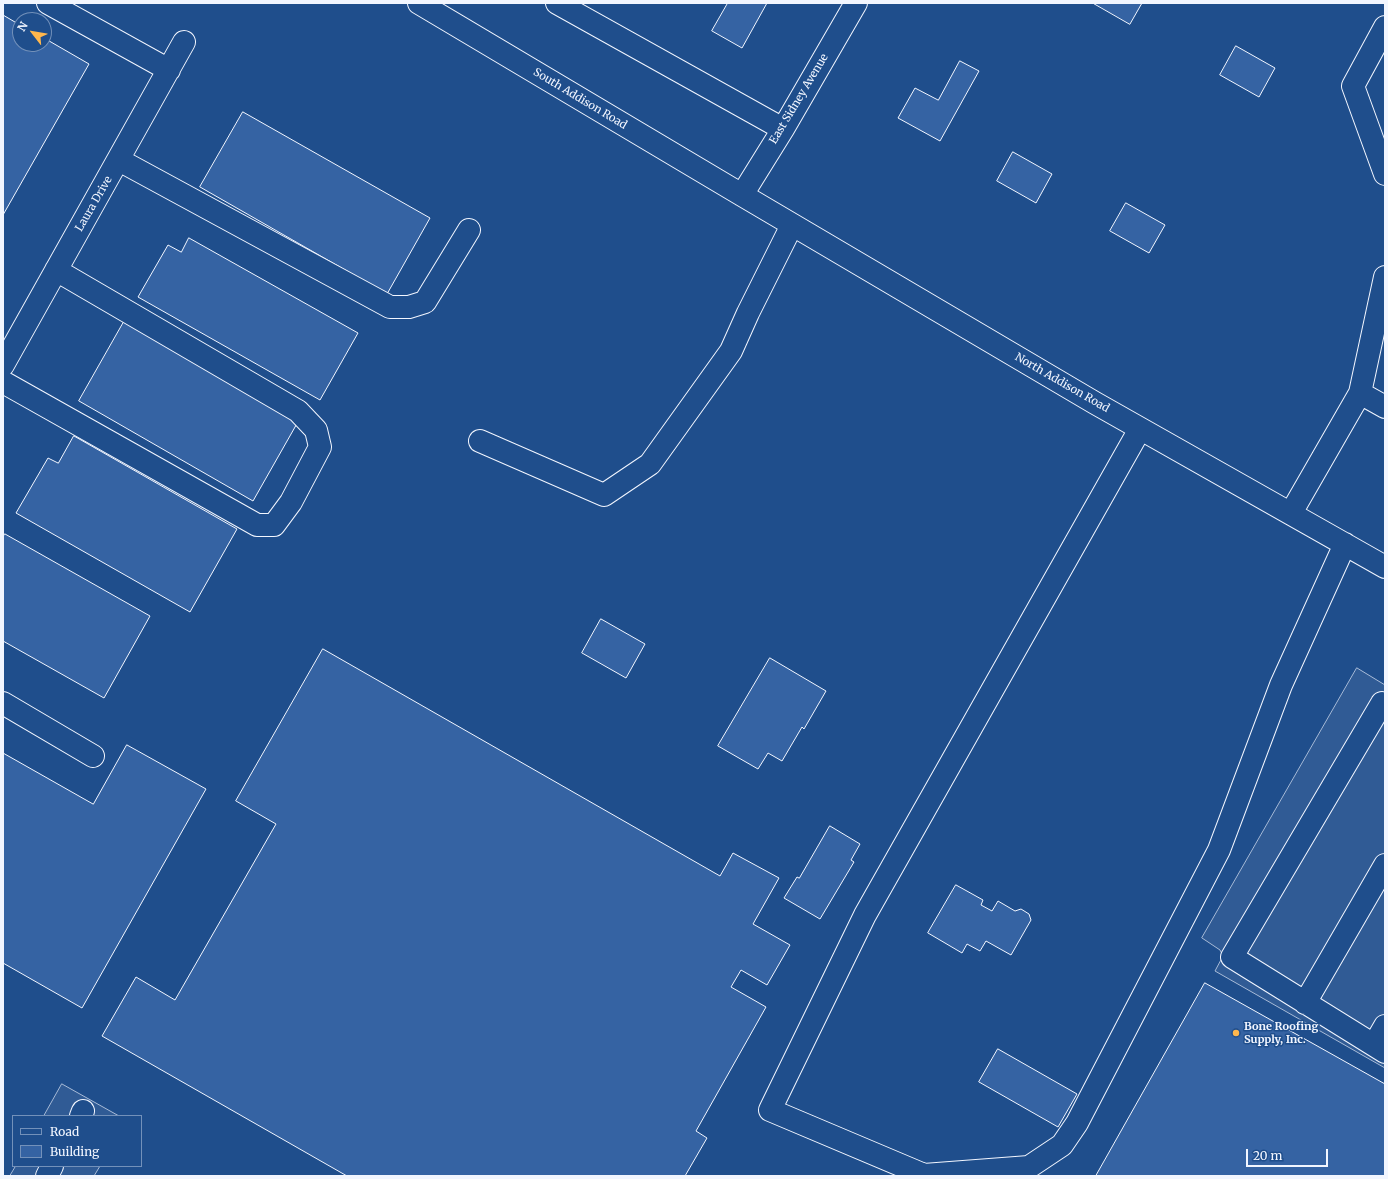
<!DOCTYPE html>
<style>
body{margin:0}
#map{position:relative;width:1388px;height:1179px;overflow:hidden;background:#1f4e8c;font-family:Merriweather,serif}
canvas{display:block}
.frame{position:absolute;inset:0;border:4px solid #f2f6ff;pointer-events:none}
.legend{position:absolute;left:12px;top:1115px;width:130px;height:52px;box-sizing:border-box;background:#1f4e8c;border:1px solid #7391ba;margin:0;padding:5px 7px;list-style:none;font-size:12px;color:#f2f6ff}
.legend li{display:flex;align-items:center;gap:8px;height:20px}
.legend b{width:20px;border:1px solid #7391ba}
.north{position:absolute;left:12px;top:12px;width:40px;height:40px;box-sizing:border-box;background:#1f4e8c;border:1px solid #7391ba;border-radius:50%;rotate:301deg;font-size:11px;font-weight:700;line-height:16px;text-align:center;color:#f2f6ff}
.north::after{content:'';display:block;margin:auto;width:14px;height:18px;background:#ffb74d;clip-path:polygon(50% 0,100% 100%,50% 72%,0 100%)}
.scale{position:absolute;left:1246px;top:1149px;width:82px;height:18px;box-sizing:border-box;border:2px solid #f2f6ff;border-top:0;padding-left:5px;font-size:12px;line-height:14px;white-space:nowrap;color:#f2f6ff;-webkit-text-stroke:3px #1f4e8c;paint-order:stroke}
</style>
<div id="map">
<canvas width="1388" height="1179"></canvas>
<div class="frame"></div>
<ul class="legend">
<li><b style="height:5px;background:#1f4e8c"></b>Road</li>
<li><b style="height:11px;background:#3563a3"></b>Building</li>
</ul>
<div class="north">N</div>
<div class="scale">20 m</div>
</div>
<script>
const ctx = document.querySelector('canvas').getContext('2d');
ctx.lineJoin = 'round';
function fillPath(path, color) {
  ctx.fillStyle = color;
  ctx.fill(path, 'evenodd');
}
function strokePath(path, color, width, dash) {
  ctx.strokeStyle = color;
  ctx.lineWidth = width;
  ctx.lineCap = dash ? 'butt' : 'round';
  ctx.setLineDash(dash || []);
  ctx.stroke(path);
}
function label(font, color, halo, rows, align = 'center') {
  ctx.font = font + ' Merriweather,serif';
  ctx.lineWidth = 3;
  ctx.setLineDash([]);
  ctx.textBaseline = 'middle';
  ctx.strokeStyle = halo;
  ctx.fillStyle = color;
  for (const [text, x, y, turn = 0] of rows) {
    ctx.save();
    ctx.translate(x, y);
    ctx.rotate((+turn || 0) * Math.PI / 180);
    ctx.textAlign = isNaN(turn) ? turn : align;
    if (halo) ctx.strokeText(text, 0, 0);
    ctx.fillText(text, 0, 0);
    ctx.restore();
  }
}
const built = new Path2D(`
 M1357,668L1385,685V1068L1215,971L1223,956L1220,950L1202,938Z
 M62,1084L119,1116H44Z
 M16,1166H100L94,1176H10Z`);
const building = new Path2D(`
 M728,3H767L742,48L712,31Z
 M1093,3H1142L1130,24Z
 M3,15L20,25V44H44V38L89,64L3,215Z
 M1236,46L1275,68L1259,97L1220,75Z
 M960,61L979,71L940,141L898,118L915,88L938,100Z
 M243,112L430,218L387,294L200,187Z
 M1013,152L1052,174L1036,203L997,181Z
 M1126,203L1165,225L1149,253L1110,231Z
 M189,238L358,333L320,400L138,297L168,245L181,252Z
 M125,320L299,420L253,501L79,401Z
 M74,436L237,529L190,612L16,513L48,458L58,463Z
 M5,534L150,616L104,698L3,641V537Z
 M601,619L645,644L626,678L582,653Z
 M323,649L720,876L733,853L779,878L753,924L790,945L767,985L741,970L731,987L766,1007L696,1131L707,1138L685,1176H347L102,1036L136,977L175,1000L276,824L236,801Z
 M770,658L826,691L804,729L802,727L782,761L768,753L758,769L718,746Z
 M127,745L206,789L82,1008L3,963V753L93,804Z
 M830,826L860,844L851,860L854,862L820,919L784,898L797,877L799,878Z
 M956,885L983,900L981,905L992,911L998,901L1015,911L1021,909L1029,914L1031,920L1011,955L986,941L980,951L967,944L962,953L928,933Z
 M1205,983L1385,1084V1176H1096Z
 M998,1049L1077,1094L1058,1127L979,1082Z`);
const minor = new Path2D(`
 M48,3L169,70
 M419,3L742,195L1095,403L1385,567
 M557,3L783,129
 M1385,27L1353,86L1385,174
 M119,160L390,307H409L425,302L469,230
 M742,195L783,129L856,3
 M3,365L184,42
 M3,382L257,525H274L291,502L320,447L316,430L298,411L56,270
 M1360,393L1385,277
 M1140,429L865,915L770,1110L924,1175L1029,1167L1062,1145L1077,1123L1219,850L1281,685L1345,544
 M480,441L604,495L650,464L731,351L748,313L792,225
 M1291,513L1360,393L1385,407
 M3,703L93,756
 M1385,705L1382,703L1232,957L1385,1052
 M1305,1003L1385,865
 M1374,1045L1385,1026
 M81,1116L83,1111
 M47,1176L52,1166`);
const markers = [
 [1236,1033,4,"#ffb74d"]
];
const streetNames = [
 ["South Addison Road",580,99,31],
 ["East Sidney Avenue",799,99,-59],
 ["Laura Drive",94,204,-60],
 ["North Addison Road",1062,383,30]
];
const poiNames = [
 ["Bone Roofing",1244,1027],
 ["Supply, Inc.",1244,1040]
];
fillPath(built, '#305b95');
strokePath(built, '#a8bbd7', 1);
fillPath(building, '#3563a3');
strokePath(building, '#f2f6ff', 1);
strokePath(minor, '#f2f6ff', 24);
strokePath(minor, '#1f4e8c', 22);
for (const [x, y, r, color] of markers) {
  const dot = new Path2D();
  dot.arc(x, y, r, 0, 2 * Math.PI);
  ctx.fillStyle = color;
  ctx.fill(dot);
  strokePath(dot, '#1f4e8c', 1.5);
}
label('11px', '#f2f6ff', '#1f4e8c', streetNames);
label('bold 11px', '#f2f6ff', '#1f4e8c', poiNames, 'left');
</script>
